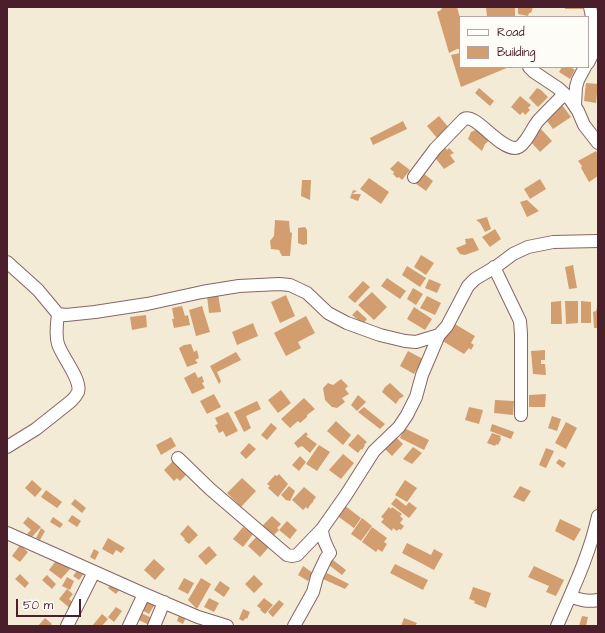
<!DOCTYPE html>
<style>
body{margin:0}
#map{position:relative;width:605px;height:633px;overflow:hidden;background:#f3ebd6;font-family:"Architects Daughter",sans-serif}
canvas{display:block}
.frame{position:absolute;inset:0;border:8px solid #4a1f2b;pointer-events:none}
.legend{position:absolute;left:459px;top:16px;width:130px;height:52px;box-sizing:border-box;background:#fdfcf7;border:1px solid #b5a4a5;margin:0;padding:5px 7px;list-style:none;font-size:12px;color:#4a1f2b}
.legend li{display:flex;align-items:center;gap:8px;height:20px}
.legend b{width:20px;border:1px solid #b5a4a5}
.scale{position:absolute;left:16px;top:599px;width:65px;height:18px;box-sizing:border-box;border:2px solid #4a1f2b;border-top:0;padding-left:5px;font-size:12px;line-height:14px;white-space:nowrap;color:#4a1f2b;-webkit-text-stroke:3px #fdfcf7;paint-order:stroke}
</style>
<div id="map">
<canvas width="605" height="633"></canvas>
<div class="frame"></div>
<ul class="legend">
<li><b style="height:5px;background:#fff"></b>Road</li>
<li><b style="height:11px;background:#d39e6f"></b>Building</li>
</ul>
<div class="scale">50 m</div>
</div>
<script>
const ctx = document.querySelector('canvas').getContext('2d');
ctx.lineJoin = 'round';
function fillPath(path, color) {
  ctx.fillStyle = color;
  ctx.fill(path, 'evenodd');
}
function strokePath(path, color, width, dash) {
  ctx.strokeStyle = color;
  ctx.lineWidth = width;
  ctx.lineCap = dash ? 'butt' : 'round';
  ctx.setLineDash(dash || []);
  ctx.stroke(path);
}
const building = new Path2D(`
 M442,7H457L460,18V49H457L449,53L437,12L441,10Z
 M486,7H515V17H487Z
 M518,7H533L531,13H529L528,16L518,14Z
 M565,7H583V9H565Z
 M460,53V67H509L461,87L451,55Z
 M562,67H570L575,70L570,79L559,72Z
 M586,83L598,84L596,103L584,101Z
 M479,88L494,101L490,106L475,93Z
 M537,88L541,90L548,97L538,107L529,98Z
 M520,96L531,105L528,108L530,110L525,115L523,112L520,115L511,107Z
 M562,105L571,117L553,129L545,118Z
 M439,116L449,128L437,138L427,126Z
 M403,121L407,129L373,145L370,138Z
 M481,128L492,138L485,144L482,151L468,139L471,132Z
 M541,129L552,141L540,152L529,140Z
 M444,146L447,150L449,148L454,153L450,155L455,162L444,169L433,155Z
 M596,151L598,154V176L589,182L581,168L582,166L578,161Z
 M398,161L410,170L402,180L399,177L397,178L393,174L394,172L390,169Z
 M423,173L433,181L426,191L415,183Z
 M369,178L389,192L381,204L360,189Z
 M540,179L546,189L530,199L524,189Z
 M302,180H311L310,200L301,196Z
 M353,190L357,191L352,194H361L358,201L350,198Z
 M527,200L539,211L527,217L520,202Z
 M487,217L491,229L485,232L480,223L476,220Z
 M275,220L289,221L290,232L292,233L290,256H282L279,250L271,249L270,241L274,236Z
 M305,227L307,230V244L303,245L298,243V228Z
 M495,229L501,239L490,247L482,237Z
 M473,238L479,250L465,255L460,254L456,248L466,244L465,239Z
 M421,255L434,263L426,275L414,267Z
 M573,265L577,288L569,289L565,267Z
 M407,266L426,278L420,287L402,275Z
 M387,278L406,291L400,299L381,286Z
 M429,279L441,284L437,293L425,288Z
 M363,281L370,287L355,303L348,297Z
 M413,288L423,294L416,305L407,299Z
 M372,292L387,307L374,320L358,305Z
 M218,294L221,312L209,313L207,296Z
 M286,295L295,316L280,323L271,302Z
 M427,296L441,303L435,315L420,308Z
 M561,301L562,324H551V302Z
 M565,301H578V323L566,324Z
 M581,301L591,302V323H581Z
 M182,306L185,316L188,315L190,325L174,328L172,319H174L172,308Z
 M202,306L210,332L196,336L189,310Z
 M414,307L432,319L425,330L407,319Z
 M598,307V328H594L593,312L596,311L597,308Z
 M357,310L367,319L363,324L352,315Z
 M146,315L147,327L132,330L130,317Z
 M306,316L315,333L298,342L301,348L286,356L274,333Z
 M253,323L258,336L237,345L232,332Z
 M453,323L475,336L471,343L474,345L471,350L469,348L464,354L441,340Z
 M191,344L194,352L197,350L199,358L195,360L198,363L187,367L179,348L184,345Z
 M545,350V360H541V364H545L546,375L533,374L531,351Z
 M408,351L423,359L414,374L400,366Z
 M236,352L241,360L217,372L221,381L219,384L210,366Z
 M195,372L198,378L202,376L204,382L202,383L205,388L192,394L184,378Z
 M341,379L348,386L345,389L349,394L342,398L345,402L337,408L332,407L325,400L323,388L328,383L333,385Z
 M390,383L404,396L399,399L396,404L382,392L385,387Z
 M281,390L291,403L278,413L268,400Z
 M214,394L221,407L207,414L200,401Z
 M546,394L545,407H529V395Z
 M358,395L366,402L357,411L351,405Z
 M304,398L315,409L307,415V417L300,423L298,421L290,428L281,419Z
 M495,400L514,401L513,415L494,413Z
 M257,401L261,409L246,416L251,428L244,432L234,412Z
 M364,407L385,424L380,429L358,412Z
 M469,407L483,410L479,424L465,420Z
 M228,412L238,431L226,437L223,431L219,433L215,425L218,424L215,418Z
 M552,416L561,419L557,431L548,428Z
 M336,421L351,435L343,445L327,431Z
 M566,422L577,428L566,449L555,443Z
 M271,423L277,428L267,440L261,435Z
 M492,424L514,432L511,439L490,431Z
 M404,428L429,440L424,450L400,438Z
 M306,432L308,435L306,436L317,444L310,453L302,446L298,448L294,443Z
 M492,433L501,436L500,438L501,439L498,445L496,444L495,446L487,443Z
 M358,434L367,442L364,445H365L362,450L361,449L358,453L348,445Z
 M394,435L403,444L392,456L382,446Z
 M171,437L176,446L161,455L156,445Z
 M249,443L256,449L246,459L240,453Z
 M319,445L330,452L317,471L306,464Z
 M413,447L422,453L412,464L403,459Z
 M546,448L554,451L546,468L539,465Z
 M343,454L354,463L341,479L329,470Z
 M300,456L306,462L299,471L292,465Z
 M175,459L184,468L182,470L186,475L180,481L177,478L174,481L164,470Z
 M559,459L566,463L563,468L556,463Z
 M279,474L288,484L278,497L268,488L270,486L267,484L275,475L277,476Z
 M242,478L256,491L241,507L227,493Z
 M32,480L42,489L35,497L25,488Z
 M405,480L417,488L407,502L395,495Z
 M289,486L295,491L290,501L286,500L281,495Z
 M520,486L531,491L524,502L513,497Z
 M304,487L316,497L313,501V502L310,505L308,509L306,507L303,510L292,500Z
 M46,490L62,502L57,508L41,497Z
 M396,498L406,506L409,502L417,508L409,518L391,504Z
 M75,499L86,508L82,513L71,504Z
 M344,505L361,518L354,528L336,515Z
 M389,507L391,509L392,507L402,514L400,516L403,519L400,523L404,526L401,530L399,529L397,531L393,528L392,531L381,522L384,519L381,517Z
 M72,515L81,521L77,527L68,521Z
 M272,516L281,524L277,528L279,530L287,521L297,530L290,539L279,530L274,535L262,526Z
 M28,517L41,527L31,538L27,534L31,530L23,523Z
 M53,517L63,524L60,528L50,522Z
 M362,518L372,526L361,541L351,534Z
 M560,519L581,529L574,541L555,531Z
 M188,525L198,535L189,544L184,540L185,539L180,534Z
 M243,527L253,534L243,547L233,539Z
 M372,527L387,538L384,542L387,544L382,552L378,549L376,552L362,542Z
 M41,528L45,531L40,540L36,538Z
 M258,535L270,546L260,557L248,546Z
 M108,538L125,548L121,553L116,550L113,555L102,549Z
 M407,543L431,555L434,549L443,554L434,570L402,553Z
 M20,545L28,552L20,562L12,556Z
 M209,546L217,555L206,565L198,556Z
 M94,549L99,552L95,560L90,557Z
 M57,559L70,569L61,579L49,570Z
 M154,559L165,569L155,580L144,570Z
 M333,560L346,570L342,575L329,565Z
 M395,564L428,580L423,590L390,573Z
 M303,566L313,573L308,581L298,575Z
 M534,566L564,580L556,596L546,592L549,586L528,577Z
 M79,568L85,572L79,580L73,576Z
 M327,573L349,584L345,589L323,579Z
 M20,574L29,583L25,588L15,579Z
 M47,575L56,584L52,589L42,580Z
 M254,575L263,584L254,593L245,584Z
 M67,577L74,581L70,590L62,586Z
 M184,578L194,583L188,594L178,589Z
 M201,578L211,584L197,609L188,600Z
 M220,581L230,588L224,597L214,590Z
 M112,583L120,589L116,594L108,588Z
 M473,587L491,593L486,608L474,603L475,601L469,599Z
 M67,589L73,594L69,599L76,605L72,610L59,599Z
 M209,598L219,603L214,612L204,607Z
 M264,598L273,605L265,614L260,610L261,609L257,606Z
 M147,599L155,604L149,614L140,609Z
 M279,600L284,604L273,617L268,612Z
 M116,607L122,611L114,622L108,617Z
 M243,609L250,612L247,619L246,618L243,621L239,619Z
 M181,610L188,613L183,624L177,621Z
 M139,612L152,618L149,625L135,618Z
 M102,614L108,619L102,626H92Z
 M582,616L588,617L586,626H579Z
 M45,618L52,624L50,626H38Z
 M404,618L417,623L415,626H401Z`);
const minor = new Path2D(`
 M588,63C599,44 594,27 590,7
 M529,67L534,72L558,88L570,99L578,111L584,125L598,143
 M575,106L576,87L578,80L585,67
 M414,177L435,149L464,119C476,113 498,148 515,148C519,148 522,145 525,141C530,135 533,127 538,121C546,112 556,103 564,94
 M7,262L38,290L58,314L66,315L95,312L147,304L202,292L239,286L279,284L290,285L307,293L328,313L347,323L380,335L405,341L416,342L439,335L447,326L468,286L475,279L497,266L513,254L528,247L553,242L598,241
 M494,267L520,321L521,334V415
 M7,447L36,429L70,402C73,399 76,397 78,392C82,380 62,357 58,344C55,334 57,324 58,314
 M178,458L210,489L287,555L292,556L297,555L322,529
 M7,533L144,594L198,617L227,626
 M570,596C580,600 587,602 598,600
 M67,626L94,572
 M129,626L144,594
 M154,626L164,602
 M294,626L313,592L317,577L326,558L330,553C326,545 322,538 322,529L346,495L374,451L399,427L407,415L416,397L422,375L439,335
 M557,626C572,591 590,554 598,516`);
fillPath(building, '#d39e6f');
strokePath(minor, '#856667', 14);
strokePath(minor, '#fff', 12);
</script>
